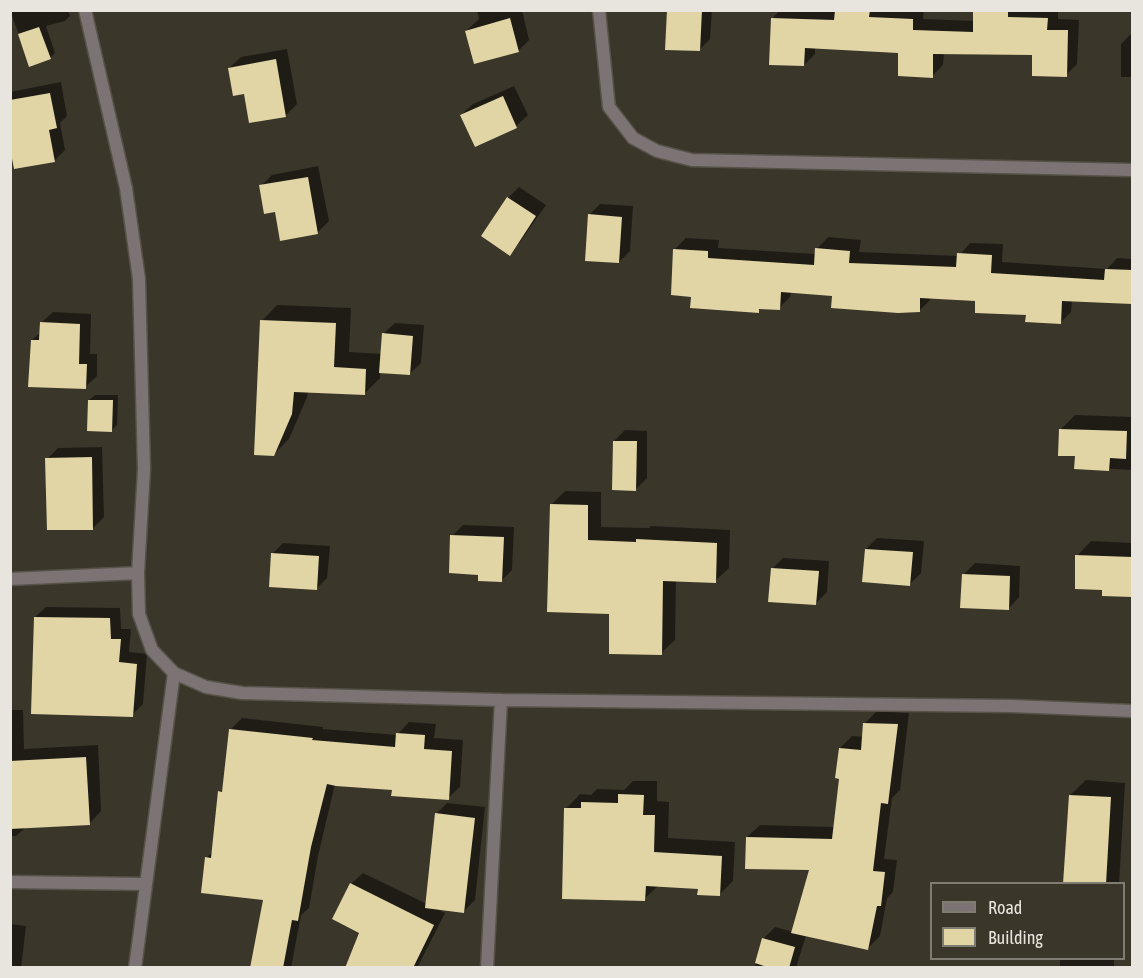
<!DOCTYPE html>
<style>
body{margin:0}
#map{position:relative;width:1143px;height:978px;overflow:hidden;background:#3a362a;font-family:"Asap Condensed",sans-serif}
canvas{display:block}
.frame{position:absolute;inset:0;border:12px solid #e7e5dd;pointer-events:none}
.legend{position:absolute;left:930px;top:882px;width:195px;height:78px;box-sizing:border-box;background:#3a362a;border:2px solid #7f7c72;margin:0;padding:8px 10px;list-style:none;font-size:18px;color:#e7e5dd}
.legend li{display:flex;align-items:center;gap:12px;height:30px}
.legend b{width:30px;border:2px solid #7f7c72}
</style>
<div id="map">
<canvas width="1143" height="978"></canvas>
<div class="frame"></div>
<ul class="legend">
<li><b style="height:8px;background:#7b7374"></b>Road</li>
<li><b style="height:16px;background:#e1d4a5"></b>Building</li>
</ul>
</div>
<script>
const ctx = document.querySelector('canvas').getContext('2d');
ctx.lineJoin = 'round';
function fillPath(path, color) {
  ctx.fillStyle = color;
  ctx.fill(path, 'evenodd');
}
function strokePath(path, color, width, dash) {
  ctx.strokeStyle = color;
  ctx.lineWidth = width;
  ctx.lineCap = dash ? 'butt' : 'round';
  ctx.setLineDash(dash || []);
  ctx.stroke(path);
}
const shadow = new Path2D(`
 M68,10L70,16L65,21L46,26L55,53L50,58L30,65L10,10Z
 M477,10H522L529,40L518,51L466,31L479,19Z
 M668,10H712L710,39L699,50Z
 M780,10H924L923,19L975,21V10H1058V19L1079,20L1077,64L1066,75L1034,53H944L943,65L932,76L900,51L815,47V54L804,65L772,19Z
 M1132,33V77H1121V44Z
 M287,49L297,104L286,115L250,121L245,92L229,68L241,57Z
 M61,82L67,116L60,123L65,150L54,161L10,140V92Z
 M514,86L528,115L516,126L475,145L461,115L473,104Z
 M318,166L329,221L317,233L277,210L261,186L272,175Z
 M519,187L546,205L520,242L509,254L508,198Z
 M600,204L633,206L630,251L619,262L589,215Z
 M828,237L861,240L859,252L959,256L970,243L1003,244L1002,262L1107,269L1117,258L1132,259V303L1072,300L1071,312L1060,323L977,300L930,297V300L919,311L834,295L791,291L790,297L779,308L762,307L758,311L693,296L675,249L686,238L719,240L718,248L816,254L817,249Z
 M277,305L351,308L349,352L382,354L383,334L395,323L424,325L421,363L409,374L380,371V378L365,393L308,391L307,397L289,439L273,455L262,321Z
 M53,312L91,314L90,354H97V376L85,387L32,340L41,332V323Z
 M95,395H118L117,425L111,431L89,400Z
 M1075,415L1132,417V470L1076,467V455L1061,429Z
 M625,430L647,431V478L636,489L614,441Z
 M102,447L104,517L93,528L47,459L58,448Z
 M565,491L601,492V527L649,528L651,526L730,530L729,568L715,581L676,580L675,640L661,653L611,612L551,505Z
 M463,525L514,527L512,570L501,581L480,573L452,536Z
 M877,538L924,541L921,573L910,584L866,549Z
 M1091,541L1132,543V596L1103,595V589L1077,556Z
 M283,543L330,546L327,578L316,589L272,554Z
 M783,558L829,561L827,592L816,603L772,569Z
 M975,563L1020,566L1019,597L1008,609L964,574Z
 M46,607L120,608L121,629H131L129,652L147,654L143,704L132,715L35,617Z
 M10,710H23L24,749L98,745L101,811L89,824L26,827L16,836H10Z
 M877,711L909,713L900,790L892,798L884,859L897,860L893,892L887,898L880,936L868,948L806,935L796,968H755L764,938L775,927L793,932L811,869L747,837L760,825L835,827L841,778L840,748L852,736L864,737L865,723Z
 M242,718L323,727V729L397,735L409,722L436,724L434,738L463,740L460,787L448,798L393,789L335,784L318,856L309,908L301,915L291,968H252L264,898L206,858L214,851L220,792L224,788L230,730Z
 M1086,780L1125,783L1119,884H1065L1070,795Z
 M633,781H657V801L669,802L668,838L735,842L733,881L719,895L699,887L659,885L644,899L566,809L580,794L591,795L597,789L624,790Z
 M447,803L485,807L475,900L464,911L435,908L445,913L417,968H347L361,932L351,884L363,873L427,904L436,814Z
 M10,924L26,926L21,968H10Z
 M1060,958H1114V968H1060Z`);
const building = new Path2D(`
 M667,10H702L700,51L665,50Z
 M835,10H870L869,17L913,19V30L973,32V10H1008V17L1048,18L1047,30H1068L1067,77L1032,76V55L933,54V78L898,76V53L805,48L804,66L769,65L771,18L834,20Z
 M510,18L519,52L474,64L465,31Z
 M39,27L51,59L29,67L18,34Z
 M276,59L286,117L249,123L244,94L233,96L228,68Z
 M50,93L57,128L49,130L55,162L14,169L10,148V100Z
 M503,96L517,128L475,147L460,115Z
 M308,177L318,234L280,241L275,212L264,214L259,185Z
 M507,197L536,216L510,256L481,236Z
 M588,214L622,217L619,263L585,261Z
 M815,248L850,251L849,263L956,267L957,253L992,255L991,273L1104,280L1105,269L1132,270V304L1062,301L1061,324L1025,322L1026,315L975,313V301L920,298V312L898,313L831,308L832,296L781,292L780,310L759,309V313L690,308L691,297L671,295L673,249L708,251V258L814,265Z
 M260,320L336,323L334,367L366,369L365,395L294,392L292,414L274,456L254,455Z
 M40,322L80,324L79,364H87L86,389L28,387L31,340H39Z
 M382,333L413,336L410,375L379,373Z
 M88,400H113L112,432L87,431Z
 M1059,429L1127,431L1126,459L1110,458L1109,471L1074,469L1075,456H1058Z
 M613,441H637L636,491L612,490Z
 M92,457L93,530H47L45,458Z
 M550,504L588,505V540L636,542V539L717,543L716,583L663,581L662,655L609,654V614L547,612Z
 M450,535L504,537L502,582L478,581V575L449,573Z
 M865,549L913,552L910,586L862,582Z
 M271,553L319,556L317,590L269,587Z
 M1075,555L1132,557V597L1102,596V590L1075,589Z
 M771,568L819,571L816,605L768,602Z
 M962,574L1010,576L1009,610L960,608Z
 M34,617L110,618L111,639H121L119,662L137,664L133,717L31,714Z
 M863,723L898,724L888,804L881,803L873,871L885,872L881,906H877L868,950L791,933L809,870L745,869L746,837L832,839L839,779L835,778L839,748L861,750Z
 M229,729L313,738L312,740L395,747L396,733L425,735L424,749L452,751L449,800L391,796L392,790L336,786L327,784L311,847L298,921L292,920L283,968H250L263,900L201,893L205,857L211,858L218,791L222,792Z
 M86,757L90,825L10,829V761Z
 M618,794L644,795L643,815H655L654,852L722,856L720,896L697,895L698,889L646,886L645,901L562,899L564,808H581V802L618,803Z
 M1069,795L1111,797L1106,884H1063Z
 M435,813L475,818L464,913L425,908Z
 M350,883L434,925L413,968H345L359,933L332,919Z
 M762,938L795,947L789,968H770L755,963Z`);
const street = new Path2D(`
 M85,10L126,188L139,279L144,469L138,573L139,614L152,650L174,673L206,687L242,693L501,700L1011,706L1132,711
 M599,10L609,107L633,138L657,151L692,160L1132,170
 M10,579L138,573
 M10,882L146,884
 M135,968L174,673
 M487,968L501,700`);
fillPath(shadow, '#0007');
fillPath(building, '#e1d4a5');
strokePath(street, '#565247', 15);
strokePath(street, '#7b7374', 12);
</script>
